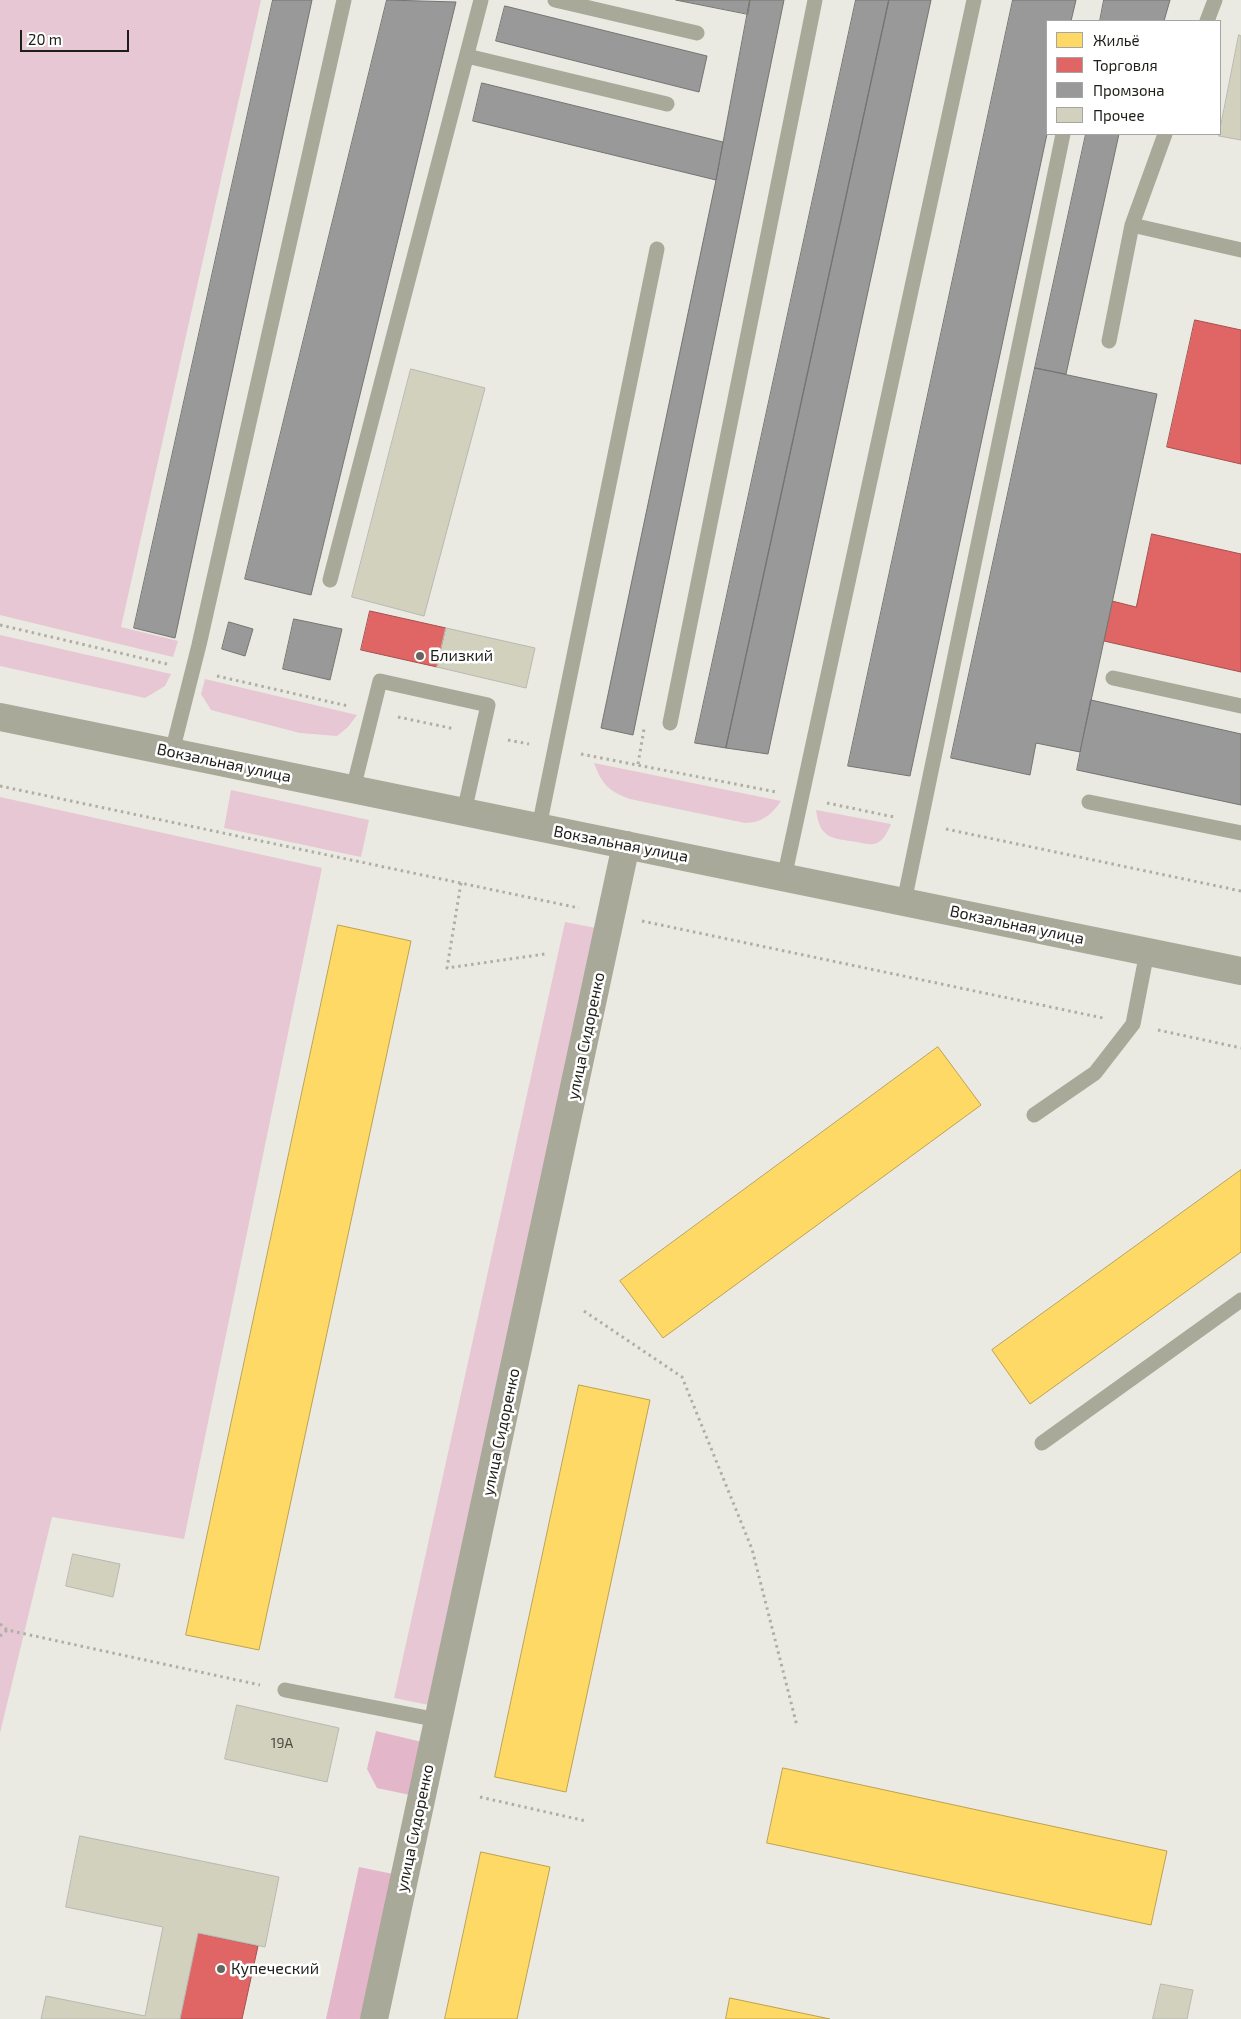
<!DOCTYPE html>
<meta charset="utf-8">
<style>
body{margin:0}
#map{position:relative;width:1241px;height:2019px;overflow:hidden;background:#eaeae2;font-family:"Exo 2",sans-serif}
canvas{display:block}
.legend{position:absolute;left:1046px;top:20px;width:175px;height:115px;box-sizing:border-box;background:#fff;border:1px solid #a5a5a3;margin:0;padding:6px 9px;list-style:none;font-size:15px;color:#1e1e19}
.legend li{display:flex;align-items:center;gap:10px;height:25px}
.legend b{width:25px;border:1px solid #a5a5a3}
.scale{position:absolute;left:20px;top:30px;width:109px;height:22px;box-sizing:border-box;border:2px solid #1e1e19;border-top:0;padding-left:6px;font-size:15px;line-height:18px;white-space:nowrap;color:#1e1e19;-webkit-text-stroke:4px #fff;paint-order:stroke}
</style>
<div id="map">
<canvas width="1241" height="2019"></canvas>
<ul class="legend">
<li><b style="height:14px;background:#ffd966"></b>Жильё</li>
<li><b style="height:14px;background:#e06666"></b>Торговля</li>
<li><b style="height:14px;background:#999"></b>Промзона</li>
<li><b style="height:14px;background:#d1d1bd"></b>Прочее</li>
</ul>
<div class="scale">20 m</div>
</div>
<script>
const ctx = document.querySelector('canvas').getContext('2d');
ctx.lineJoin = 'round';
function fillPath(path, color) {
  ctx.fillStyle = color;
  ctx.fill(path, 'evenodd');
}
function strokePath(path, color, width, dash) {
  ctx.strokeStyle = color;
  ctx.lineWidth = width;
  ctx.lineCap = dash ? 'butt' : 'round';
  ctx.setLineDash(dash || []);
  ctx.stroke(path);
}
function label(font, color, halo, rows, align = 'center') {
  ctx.font = font + ' "Exo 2",sans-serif';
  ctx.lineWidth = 5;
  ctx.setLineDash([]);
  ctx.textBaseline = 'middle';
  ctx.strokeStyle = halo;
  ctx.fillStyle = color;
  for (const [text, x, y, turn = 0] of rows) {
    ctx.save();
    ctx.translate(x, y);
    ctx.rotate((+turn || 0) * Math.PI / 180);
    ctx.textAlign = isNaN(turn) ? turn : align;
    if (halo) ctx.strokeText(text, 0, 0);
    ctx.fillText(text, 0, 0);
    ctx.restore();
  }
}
const green = new Path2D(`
 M0,0H261L121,627L178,641L173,657L0,615Z
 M0,635L171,674L165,686L145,698L0,666Z
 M205,679L357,715L348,727L337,736L300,733L211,710L201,694Z
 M594,763L781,801C772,814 762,823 745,823L630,799C608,791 602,784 594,763Z
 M231,790L369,820L361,857L224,828Z
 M0,797L322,868L184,1539L52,1517L0,1733Z
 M816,810L891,824C888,831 884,840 877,843C871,846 863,843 857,842C831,838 820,839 816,810Z
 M565,922L596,928L429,1705L394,1698Z`);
const forest = new Path2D(`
 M376,1731L422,1742L410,1795L377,1788L367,1769Z
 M359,1867L393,1874L360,2019H326Z`);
const homes = new Path2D(`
 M338,925L411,941L259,1650L186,1635Z
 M938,1047L981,1105L663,1338L620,1281Z
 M1241,1170V1252L1030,1404L992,1350Z
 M579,1385L650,1400L566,1792L495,1777Z
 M783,1768L1167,1851L1151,1925L767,1843Z
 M481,1852L550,1867L517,2019H445Z
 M730,1998L830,2019H726Z`);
const shops = new Path2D(`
 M1195,320L1241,330V464L1167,447Z
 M1152,534L1241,554V672L1104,641L1112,601L1136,607Z
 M370,611L446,628L437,667L361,650Z
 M198,1933L258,1946L242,2019H180Z`);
const industry = new Path2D(`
 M273,0H312L175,638L134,628Z
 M387,0L456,2L311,595L245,579Z
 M676,0H750L748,14Z
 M750,0H784L633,735L601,728L716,180Z
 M856,0H889L726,748L695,743Z
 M889,0H931L768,754L726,748Z
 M1013,0H1076L1071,21H1047V134L910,776L848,766Z
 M1104,0H1170L1164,21H1100Z
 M505,6L707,56L699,92L496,41Z
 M482,83L723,142L716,180L473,121Z
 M1086,134H1119L1066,374L1035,368Z
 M1035,368L1157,394L1080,752L1036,743L1030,775L951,758Z
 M294,619L342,629L330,680L283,669Z
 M229,622L253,629L245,656L222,649Z
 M1091,700L1241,734V805L1077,770Z`);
const building = new Path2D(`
 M1239,35L1241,36V140L1219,136Z
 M411,369L485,388L424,616L352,597Z
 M446,628L535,648L526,688L437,667Z
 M73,1554L120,1564L113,1597L66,1586Z
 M237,1705L339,1728L327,1782L225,1759Z
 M80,1836L279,1877L265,1947L198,1933L180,2019H41L46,1996L145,2016L163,1927L66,1907Z
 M1161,1984L1193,1990L1187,2019H1153Z`);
const path = new Path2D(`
 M0,625L167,664
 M217,676L348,706
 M398,717L455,729
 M508,740L529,744
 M581,754L776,792
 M638,764L644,729
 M0,786L579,908
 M827,803L894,817
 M946,829L1241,891
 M461,883L447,968L545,954
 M642,921L1103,1018
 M1158,1030L1241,1048
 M584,1311L682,1377L752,1549L797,1726
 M0,1624L7,1630L260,1685
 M0,1636L7,1630
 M480,1797L586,1821`);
const service = new Path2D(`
 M555,0L697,33
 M1207,21L1215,0
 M467,56L667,104
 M1132,225L1241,250
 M1109,341L1132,225L1165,134
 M330,580L481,0
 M1113,678L1241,706
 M670,723L815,0
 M172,752L199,645L344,0
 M353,789L380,681L488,705L464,812
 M1089,802L1241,833
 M539,827L657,249
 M784,878L974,0
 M904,902L1063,134
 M1034,1115L1095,1073L1133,1024L1147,952
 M1042,1443L1241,1300
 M285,1690L438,1720`);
const minor = new Path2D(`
 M374,2019L626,845`);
const tertiary = new Path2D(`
 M0,717L1241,971`);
const markers = [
 [420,656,5,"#65655f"],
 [221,1969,5,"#65655f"]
];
const numberNames = [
 ["19А",282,1743]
];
const poiNames = [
 ["Близкий",430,656],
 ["Купеческий",231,1969]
];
const streetNames = [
 ["Вокзальная улица",224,763,12],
 ["Вокзальная улица",621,844,11],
 ["Вокзальная улица",1017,925,12],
 ["улица Сидоренко",586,1036,-78],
 ["улица Сидоренко",501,1432,-78],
 ["улица Сидоренко",415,1828,-78]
];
fillPath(green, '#e6c7d3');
fillPath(forest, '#e3b6ca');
fillPath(homes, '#ffd966');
strokePath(homes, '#bca14f', 1);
fillPath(shops, '#e06666');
strokePath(shops, '#a6504f', 1);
fillPath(industry, '#999');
strokePath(industry, '#747473', 1);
fillPath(building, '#d1d1bd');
strokePath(building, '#b8b8b2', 1);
strokePath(path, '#aeafa4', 3, [2.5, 4]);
strokePath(service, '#a9a999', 15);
strokePath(minor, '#a9a999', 28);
strokePath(tertiary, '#a9a999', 28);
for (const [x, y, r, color] of markers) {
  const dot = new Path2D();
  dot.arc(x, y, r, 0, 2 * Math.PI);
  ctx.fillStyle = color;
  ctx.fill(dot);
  strokePath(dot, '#fff', 2);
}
label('14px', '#4b4b42', null, numberNames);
label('16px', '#1e1e19', '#fff', poiNames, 'left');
label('16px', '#1e1e19', '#fff', streetNames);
</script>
